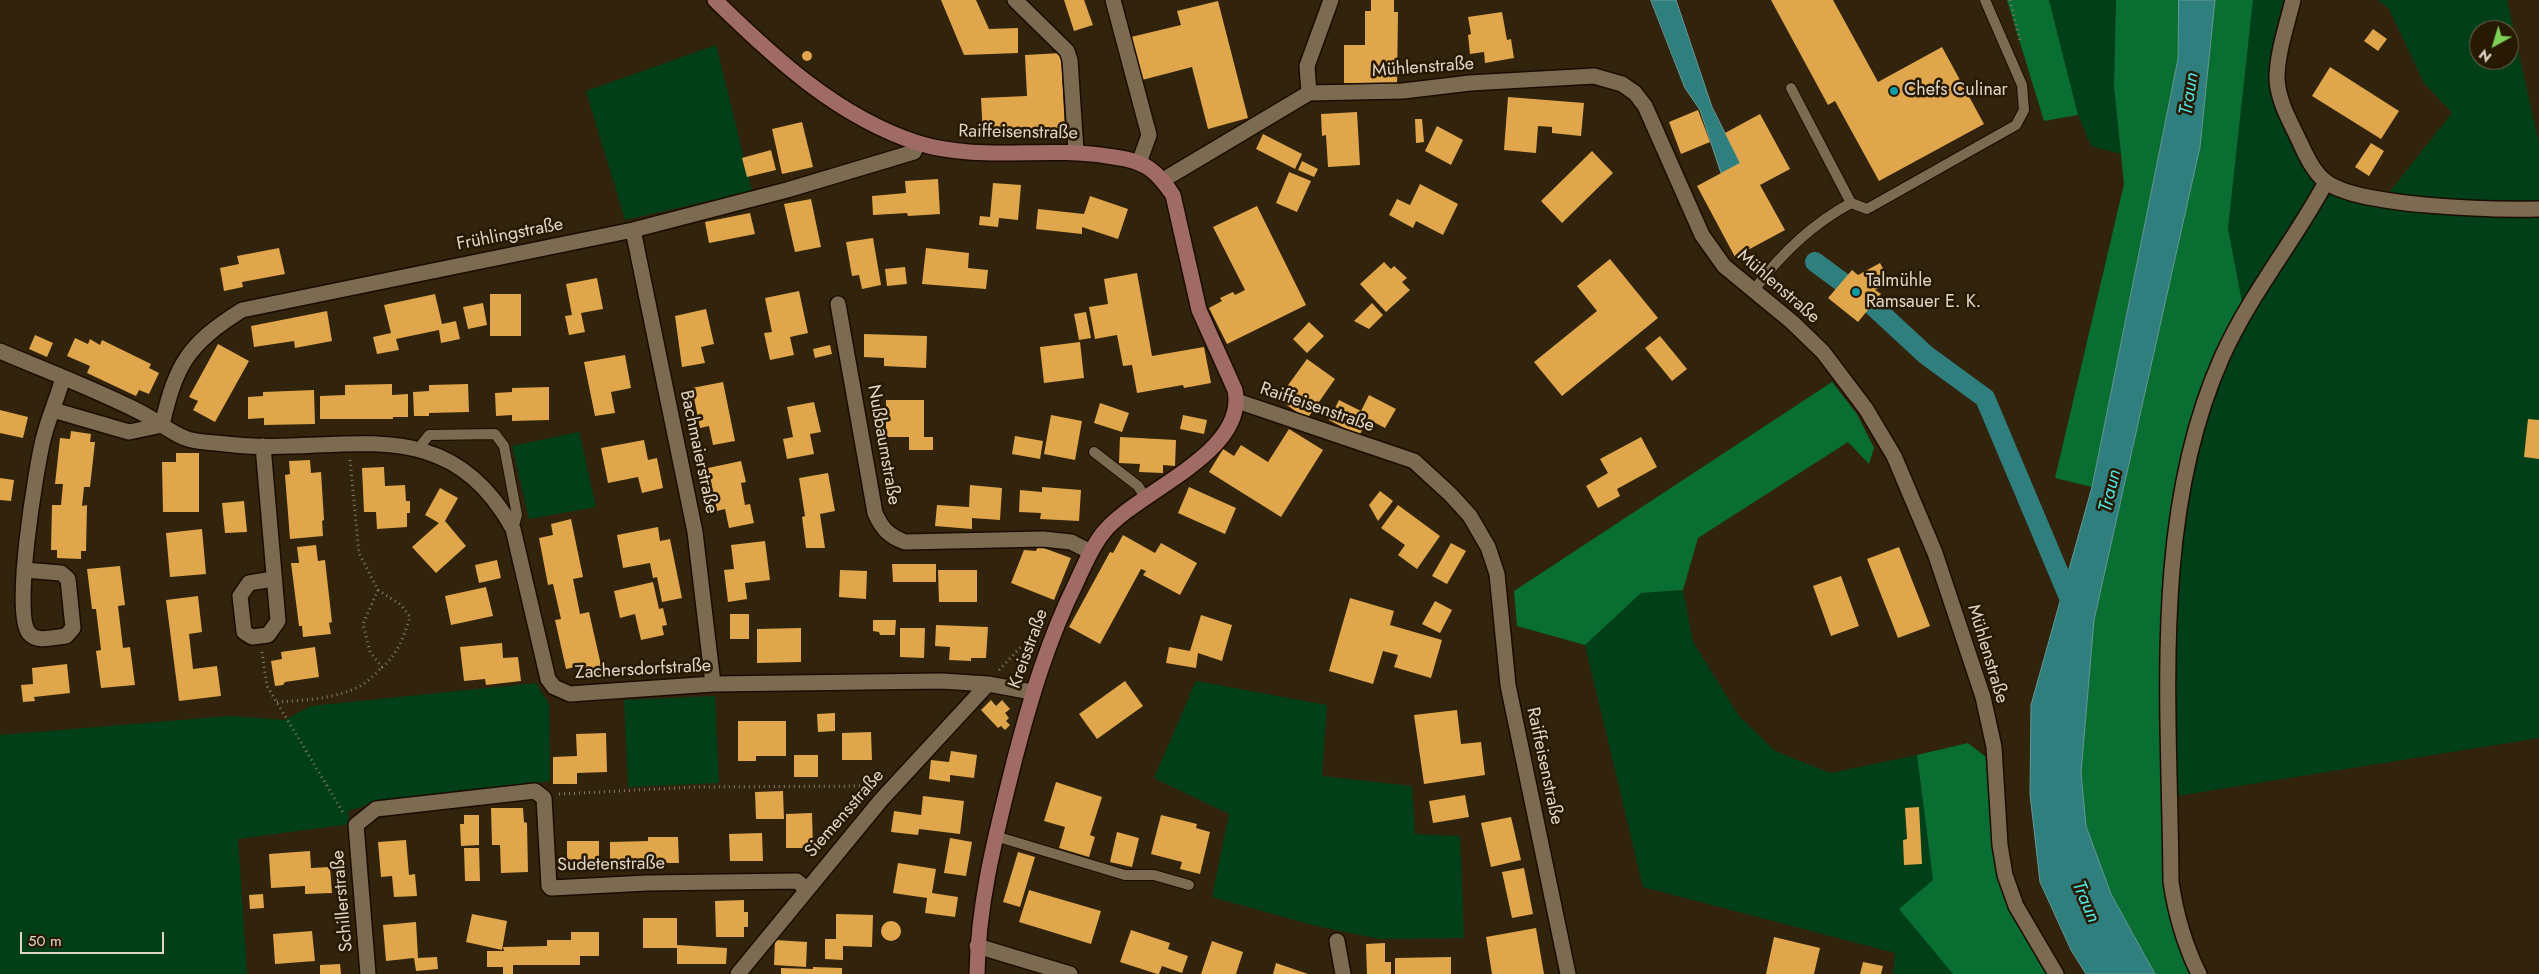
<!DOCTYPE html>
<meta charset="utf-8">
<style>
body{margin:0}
#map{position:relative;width:2539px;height:974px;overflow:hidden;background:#32230c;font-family:Jost,sans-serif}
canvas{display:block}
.north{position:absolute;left:2469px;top:20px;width:50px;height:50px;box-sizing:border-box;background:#281903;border:1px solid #726552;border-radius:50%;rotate:219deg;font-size:14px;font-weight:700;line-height:20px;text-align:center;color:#e0d6c8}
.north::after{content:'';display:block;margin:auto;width:18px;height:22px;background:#7cd155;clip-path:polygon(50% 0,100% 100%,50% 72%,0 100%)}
.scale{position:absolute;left:20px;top:932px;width:144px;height:22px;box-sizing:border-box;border:2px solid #e0d6c8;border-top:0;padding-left:6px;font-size:15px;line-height:18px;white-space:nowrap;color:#e0d6c8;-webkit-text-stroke:4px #281903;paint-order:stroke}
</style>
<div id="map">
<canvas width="2539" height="974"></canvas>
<div class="north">N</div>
<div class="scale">50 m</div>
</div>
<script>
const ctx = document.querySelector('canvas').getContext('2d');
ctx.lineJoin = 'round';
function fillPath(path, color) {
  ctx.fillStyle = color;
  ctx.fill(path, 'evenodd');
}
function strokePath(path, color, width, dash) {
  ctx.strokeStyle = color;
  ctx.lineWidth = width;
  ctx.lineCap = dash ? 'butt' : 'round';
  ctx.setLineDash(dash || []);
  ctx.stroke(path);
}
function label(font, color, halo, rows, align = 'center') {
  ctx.font = font + ' Jost,sans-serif';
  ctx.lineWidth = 5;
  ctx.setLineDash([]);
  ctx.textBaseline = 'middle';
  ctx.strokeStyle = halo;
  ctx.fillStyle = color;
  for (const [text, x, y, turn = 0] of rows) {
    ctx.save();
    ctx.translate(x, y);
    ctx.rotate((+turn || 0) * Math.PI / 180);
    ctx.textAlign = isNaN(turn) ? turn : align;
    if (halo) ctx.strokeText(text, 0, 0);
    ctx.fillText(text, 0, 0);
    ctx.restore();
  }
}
const green = new Path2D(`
 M2049,0H2116L2114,86L2121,154L2091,146L2078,115Z
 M2253,0H2286L2272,93L2287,132L2317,183L2302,211L2242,302L2228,228Z
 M2378,0H2507L2539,144V204L2510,205L2387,195L2452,113L2424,83L2389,9ZM2479,30H2509V60H2479Z
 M716,45L752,191L625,220L586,91Z
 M2328,188L2539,213V738L2177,796L2174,619L2180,554L2190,490L2207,418L2215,392L2252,307Z
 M579,432L596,507L529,519L512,446Z
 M1683,590L1693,642L1739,716L1775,751L1830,773L1917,755L1933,880L1957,974H1893L1895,953L1643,887L1585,645L1641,593Z
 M1196,681L1327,705L1322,776L1412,786L1415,834L1460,836L1464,938L1380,939L1312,925L1212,897L1229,814L1154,778Z
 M536,683L549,704L550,781L378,802L348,811L350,824L238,839L247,974H0V735L229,716L285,720L311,706Z
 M715,696L719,783L628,787L624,700Z`);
const forest = new Path2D(`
 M2007,0H2049L2078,115L2044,121Z
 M2116,0H2179L2178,59L2092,487L2055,478L2124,184L2114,86Z
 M2215,0H2253L2228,228L2242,302L2215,358L2179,488L2171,914L2180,948L2193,974H2155L2111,894L2086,825L2081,773L2094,620L2200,147Z
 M1832,382L1857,414L1874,448L1869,464L1848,442L1698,538L1683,590L1641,593L1585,645L1517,626L1514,591Z
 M1968,743L1986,757L1994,855L2009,908L2047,974H1953L1899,909L1933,880L1917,755Z`);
const water = new Path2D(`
 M1651,0H1676L1712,107L1740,163L1721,173L1700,110L1685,88Z
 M2179,0H2215L2200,147L2094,620L2081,773L2086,826L2111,894L2155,974H2086L2071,950L2040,882L2030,794L2031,705L2092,487L2178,59Z`);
const canal = new Path2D(`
 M1815,262L1842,282
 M1872,305L1926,355L1985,398L2074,609`);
const building = new Path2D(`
 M941,0H976L989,29L1018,28V53L964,55Z
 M1064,0H1084L1093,25L1074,31Z
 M1371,0H1394V12H1398L1397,84L1344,83V45H1365V11H1371Z
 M1771,0H1833L1878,82L1942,47L1984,124L1879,181L1835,101L1828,105Z
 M1218,1L1248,118L1208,129L1192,67L1142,80L1131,37L1181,25L1177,11Z
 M1502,12L1507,40L1511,39L1514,58L1485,63L1484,52L1470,54L1468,35L1471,34L1468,17Z
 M2373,29L2387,39L2378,51L2364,41Z
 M802 56a5 5 0 1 1 10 0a5 5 0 1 1-10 0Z
 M1061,53L1065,131L983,135L981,98L1027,96L1025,55Z
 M2330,67L2399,111L2381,139L2312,96Z
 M1508,97L1584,103L1581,136L1552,133V127L1538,126L1536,153L1504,150Z
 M1698,110L1710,142L1681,154L1669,122Z
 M1357,112L1360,165L1328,167L1326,135L1322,136L1321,114Z
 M1760,114L1790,169L1760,185L1785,230L1735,257L1697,186L1740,163L1725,133Z
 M1415,119H1422L1424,142L1416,143Z
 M802,122L813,167L782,174L772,129Z
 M1437,126L1463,140L1451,165L1425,151Z
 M1263,134L1302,154L1295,169L1256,149Z
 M2371,143L2384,151L2369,176L2355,167Z
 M771,150L776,170L747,177L742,158Z
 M1592,151L1613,173L1562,223L1541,201Z
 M1302,161L1318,169L1314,177L1298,170Z
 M1289,172L1311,181L1297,212L1276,203Z
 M938,179L940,214L908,216L907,213L873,215L872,196L906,193L905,181Z
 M993,183L1021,185L1018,220L999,218L998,227L979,225L980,216L990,217Z
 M1420,184L1458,204L1443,235L1416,221L1413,228L1389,215L1397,199L1410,205Z
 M1090,196L1128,209L1118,239L1082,227V234L1036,229L1038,209L1084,214Z
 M811,199L821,247L795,252L784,204Z
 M1257,206L1306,305L1227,344L1209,308L1222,301L1220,298L1233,292L1235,295L1245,290L1213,227Z
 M750,213L755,234L709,243L705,222Z
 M873,238L881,285L862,289L859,275L852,276L846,242Z
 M279,248L285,274L242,282L243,287L224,291L220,268L239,264L237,256Z
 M926,248L969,253L968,268L988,270L986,289L922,284Z
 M1610,259L1658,318L1562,396L1534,362L1597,311L1577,286Z
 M1384,262L1391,269L1394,266L1407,278L1402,282L1410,290L1386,312L1360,284Z
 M1880,263L1890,281L1875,290L1881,294L1858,322L1828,298L1852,270L1858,275Z
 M905,267L907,284L887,286L885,269Z
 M1137,273L1152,356L1204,347L1211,383L1184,388L1183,385L1137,393L1132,365L1123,366L1117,335L1095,339L1089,307L1108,304L1104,279Z
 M597,278L603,309L581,313L585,332L569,335L565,316L572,315L566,284Z
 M799,291L808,333L790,337L794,355L770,360L764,333L772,332L765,298Z
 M435,294L442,324L456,321L460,339L441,343L439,330L396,339L399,350L377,354L373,337L391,333L384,305Z
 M490,294H521V336H490Z
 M483,303L487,325L468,329L463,307Z
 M1372,303L1383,315L1369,329L1354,321Z
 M706,309L714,344L701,347L705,363L682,367L675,316Z
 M327,311L332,341L295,348L294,341L254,347L251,326Z
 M1086,312L1091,338L1079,340L1074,314Z
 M1309,322L1324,336L1307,353L1293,339Z
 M864,334L927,336L926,368L884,366V358L864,357Z
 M35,335L53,343L47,357L29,349Z
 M1660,336L1687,369L1672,381L1645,348Z
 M75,338L88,344L90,339L100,345L102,340L151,364L149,368L159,373L149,394L139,390L136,396L87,373L90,366L67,356Z
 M1080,342L1084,378L1044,383L1040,347Z
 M218,344L249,361L215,422L193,410L198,401L189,397Z
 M830,345L832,354L815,358L813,349Z
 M625,355L631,388L611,392L615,413L595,416L584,362Z
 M1307,359L1335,379L1307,419L1278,399Z
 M723,382L735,441L713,445L709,426L700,428L692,388Z
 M392,384V395L408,394V417H393V419H320V396L345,395V385Z
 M468,384L469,412L429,413V416H414L413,392L429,391V385Z
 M549,387V420L512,421V415L496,416L495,393L512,392V388Z
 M314,390L315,424L264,425V418L248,419V397L263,396V392Z
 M1369,395L1396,409L1385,428L1368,419L1359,436L1329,420L1339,400L1361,411Z
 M886,400H924V437H933V450H909V437H886Z
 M814,402L821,432L810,434L814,454L787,459L783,439L793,437L787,407Z
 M1100,403L1129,413L1122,432L1094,423Z
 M0,410L28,417L23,438L0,433Z
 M1051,415L1082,421L1075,460L1044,454Z
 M1183,415L1207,420L1204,434L1180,429Z
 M2528,419L2539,420V459L2524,457Z
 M1289,429L1323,450L1281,517L1209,472L1223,449L1234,456L1241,445L1268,462Z
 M71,431L91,434L90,442H95L90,487H84L82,506L87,505L86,551H81V559L57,558V550H51L52,505H61L63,484H55L60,438L70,439Z
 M1015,436L1043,441L1040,459L1012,454Z
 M1120,437L1176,440L1175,466L1163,465V473L1139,472L1140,464L1119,463Z
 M1641,437L1657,467L1617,489L1620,496L1598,508L1586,486L1608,473L1600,459Z
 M644,440L648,460L657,458L663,488L642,493L638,477L608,483L601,448Z
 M176,453H199V512H163L162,462H176Z
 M310,460L311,473L321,472L324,520L322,521L323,536L290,539L285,475L290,474L289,461Z
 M741,461L746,482L741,483L745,505L750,504L754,523L729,528L725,509L717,511L708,468Z
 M384,467L385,486L405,485L406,501H410V513H407V527L377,529L376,512H364L362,468Z
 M828,473L835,511L820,514L825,548H806L802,517L805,516L799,478Z
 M0,478L14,480L11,501L0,500Z
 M970,485L1002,488L1000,520L972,518V529L935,526L937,505L969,507Z
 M1042,487L1081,490L1079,521L1040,519L1041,513L1019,512L1020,490L1042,492Z
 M1189,487L1236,508L1225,534L1178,513Z
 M440,488L458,498L445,521L466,546L436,573L412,547L439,523L425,515Z
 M1380,491L1393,501L1378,521L1369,505Z
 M244,501L247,532L225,533L222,503Z
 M1398,505L1440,536L1417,569L1398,555L1405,545L1381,528Z
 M571,519L583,577L573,579L580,614L589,612L603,674L587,678L584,665L566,669L555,620L561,619L553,584L548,585L539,538L553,535L551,524Z
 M658,527L660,541L670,539L682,598L662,602L657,577L653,578L650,563L623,568L617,535Z
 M202,529L206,574L170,577L166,533Z
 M1123,535L1155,553L1161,543L1197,563L1180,595L1143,575L1146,571L1141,569L1100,644L1069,627L1110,552L1113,553Z
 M765,541L770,580L745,583L747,599L728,602L724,570L734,569L731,545Z
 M1451,543L1466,551L1447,584L1432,576Z
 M316,545L318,561L325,560L332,622L329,623L331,634L303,637L302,626H299L291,563H299L297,547Z
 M1038,546L1071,558L1054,600L1011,583L1024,550L1036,551Z
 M1899,547L1930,626L1898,638L1867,559Z
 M497,560L501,578L479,583L475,565Z
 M892,564H936V582H893Z
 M120,566L125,605L118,606L123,648L130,647L135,685L101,688L96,651L101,650L96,609H92L87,569Z
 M840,570L867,571L866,599L839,597Z
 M938,570H977V602H939Z
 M1841,576L1859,626L1831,636L1813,586Z
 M653,582L659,609L663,608L667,625L662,626L664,635L641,640L635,614L620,618L614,591Z
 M486,587L493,616L451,625L445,596Z
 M198,596L202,632L189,634L193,669L217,666L221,696L179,701L166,600Z
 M1350,598L1394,611L1390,625L1442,640L1431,678L1394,667L1398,655L1383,651L1373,684L1329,671Z
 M1435,601L1452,610L1440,633L1422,624Z
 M730,614H749V639H730Z
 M1201,615L1232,625L1222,661L1198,653L1196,668L1166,663L1169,647L1190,651Z
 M873,620H896L895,635H880L879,632L873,631Z
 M936,625L988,627L986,658H971V661L949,660L950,647L935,646Z
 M801,628V662L757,663V629Z
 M900,628H925L924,658L900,657Z
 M502,643L503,658L518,657L521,681L486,685L485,679L464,681L460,647Z
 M315,647L319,677L285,682L283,685L275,686L271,661L282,659L281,652Z
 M67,664L70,693L34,697L35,701L23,702L21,685L33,684L32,668Z
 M1125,681L1143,706L1097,739L1079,714Z
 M991,700L996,706L1002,700L1010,709L1005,713L1009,718L1006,721L1010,725L1005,730L1001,726L998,728L981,710Z
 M1457,710L1461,744L1481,742L1485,775L1424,784L1414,715Z
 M835,713V731L818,732L817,714Z
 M738,721H786V756H756V761H738Z
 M871,732L872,760H842V733Z
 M606,733L607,772L577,773V784H553V757L577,756L576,734Z
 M951,751L977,755L974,778L950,775V782L929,779L931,760L949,762Z
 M794,755H818V777H794Z
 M1056,782L1102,797L1090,835L1095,837L1089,857L1059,848L1065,827L1044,821Z
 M783,791L784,819H756L755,792Z
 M1465,795L1469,817L1433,823L1429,801Z
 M923,796L964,801L960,834L919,829L918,835L891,832L894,811L921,815Z
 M1919,807L1922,864L1904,865L1903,840L1907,839L1905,808Z
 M491,808H523L524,822L527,823L528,872L501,873L500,845H492Z
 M812,813L813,848H786V814Z
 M464,815H479V845L461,846L460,824H464Z
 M1161,815L1197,824L1196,828L1210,832L1200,874L1180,869L1182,862L1151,854Z
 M1511,817L1521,860L1491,867L1481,823Z
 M1117,832L1139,838L1132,867L1110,862Z
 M762,833L763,861H730L729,834Z
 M648,837H678L679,863H610V842L648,841Z
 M950,838L972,842L966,876L944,873Z
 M406,840L409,875L415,874L417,896L394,897L392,876L381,877L378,842Z
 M567,841H599V867H567Z
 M464,848H479L480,881H465Z
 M310,851L311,868L330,867L332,893L305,894V886L271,888L269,854Z
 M1018,852L1035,857L1020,907L1003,902Z
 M898,863L936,869L932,893L958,897L955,917L925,913L927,898L893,893Z
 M1524,868L1533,914L1512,918L1502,872Z
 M1029,890L1101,911L1091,944L1019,922Z
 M263,894L264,908L250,909L249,895Z
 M744,900V912H748V927H744V937H716L715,901Z
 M472,914L507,921L502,950L466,942Z
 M836,914L873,915L872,947L843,946V960L825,959V939H836Z
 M643,918H677V945L727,948L726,964H677V948H643Z
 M881 931a10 10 0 1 1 20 0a10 10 0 1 1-20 0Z
 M416,922L418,958L437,957L438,969L416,971L414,958L386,961L383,925Z
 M1536,928L1544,974H1492L1486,937Z
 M1131,930L1170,943L1168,949L1188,956L1182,973L1162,966L1159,974H1157L1120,962Z
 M312,931L315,961L275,964L273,934Z
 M571,932H599V956H580V965H513V974H503V967H487V951H504L503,947L547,946V940H571Z
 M1774,937L1820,948L1814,974H1766Z
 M775,940L807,942L806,967L774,965Z
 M1212,941L1243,952L1236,974H1201Z
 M1385,943V962H1391V974H1367L1366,944Z
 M1451,957V974H1395V958Z
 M1863,962L1883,966L1881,974H1860Z
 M1276,963L1308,974H1273Z
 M340,964L341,974H320V965Z
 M813,967L842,968V974H781V968L813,969Z`);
const path = new Path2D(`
 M2010,0L2020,41
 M350,460L359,553L378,590L401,605L410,617C404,635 398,655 382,667L370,652L363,624L378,590
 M262,652L267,686L344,814
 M999,670L1036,631
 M277,702C306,700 340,699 365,683C371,679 377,672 382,667
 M559,794L696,787L870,786`);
const lane = new Path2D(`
 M1851,203L1867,209L2016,125L2024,110L2022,85L1985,0
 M1754,290C1780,255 1812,224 1851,203L1791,88
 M418,449L429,435L495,434L504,446L517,515L513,529
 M1094,452L1138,486L1145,497
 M995,836L1125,875H1154L1189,885`);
const street = new Path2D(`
 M1015,0L1067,51L1070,60L1076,151
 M1113,0L1149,135L1139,163
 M2293,0C2287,25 2277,53 2277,79C2278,98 2287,116 2295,132C2303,148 2311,170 2325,181C2357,207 2495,210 2539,209
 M1309,93L1307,66L1331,0
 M1163,180L1309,93L1403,91L1470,83L1594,76L1622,84L1635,93L1645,106L1702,235L1724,266L1792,322L1823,352L1866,409L1894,456L1935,553L1983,697L1994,747L2000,845L2005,875L2016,906L2056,974
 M633,230L695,532L713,684
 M838,304L875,513C882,529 889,536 905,542L1043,539L1071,542L1091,552
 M0,351C47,371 97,390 142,413C157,421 170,432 185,438C196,443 213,442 226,444C337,458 444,403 513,529L548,679L554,687L570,694L713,684L942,681L988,684L1032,692
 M1237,401L1414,461L1451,495L1470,516L1488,547L1497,574L1508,685L1568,974
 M53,410L129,432L162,425C176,364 188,344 242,310L633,230L787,190L914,152L918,143
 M263,446L278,621L268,635L252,637L244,632L240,596L249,583L273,579
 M24,570L61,573L68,579L73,628L66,636C54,637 37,643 29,633C12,615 36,469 43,440C48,419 57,399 63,378
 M1337,941L1343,974
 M977,946L1070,974
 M368,974L356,825L376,809L535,791L544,798L549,886L551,888L647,883L797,881L806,889
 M738,974L881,800L988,684
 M2199,974C2184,944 2176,915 2171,882C2170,710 2150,518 2222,357C2250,294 2294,242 2326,182`);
const secondary = new Path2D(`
 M715,0C774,58 838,117 918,143C979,162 1045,146 1107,156C1122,158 1137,160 1150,169C1160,176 1166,185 1173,195L1199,310L1235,390C1248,454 1136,491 1103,533C1091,548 1084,566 1076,583C1048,640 1031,697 1015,758C997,830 978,900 977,974`);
const markers = [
 [1894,91,5,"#0f9aa8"],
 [1856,292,5,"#0f9aa8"]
];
const streetNames = [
 ["Mühlenstraße",1423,68,-4],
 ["Raiffeisenstraße",1018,133,1],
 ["Frühlingstraße",510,235,-11],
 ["Mühlenstraße",1778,287,41],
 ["Raiffeisenstraße",1317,408,19],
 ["Nußbaumstraße",883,445,80],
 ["Bachmaierstraße",698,452,78],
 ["Kreisstraße",1029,649,-70],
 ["Mühlenstraße",1987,654,73],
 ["Zachersdorfstraße",643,670,-3],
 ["Raiffeisenstraße",1544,766,78],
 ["Siemensstraße",845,814,-49],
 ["Sudetenstraße",611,865,-1],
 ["Schillerstraße",343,901,-95]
];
const poiNames = [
 ["Chefs Culinar",1904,91],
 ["Talmühle",1866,282],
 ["Ramsauer E. K.",1866,303]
];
const waterNames = [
 ["Traun",2190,94,-81],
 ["Traun",2111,491,-77],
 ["Traun",2085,902,67]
];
fillPath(green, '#003f17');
fillPath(forest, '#086e32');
fillPath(water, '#307f7f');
strokePath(water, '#659995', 1);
strokePath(canal, '#307f7f', 20);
fillPath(building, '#e0a64c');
strokePath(lane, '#1a0c00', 12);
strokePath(street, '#1a0c00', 18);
strokePath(secondary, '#1a0c00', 18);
strokePath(path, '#877b68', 3, [1, 4]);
strokePath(lane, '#7c6a51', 10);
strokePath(street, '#7c6a51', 15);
strokePath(secondary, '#a16b65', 15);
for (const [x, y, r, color] of markers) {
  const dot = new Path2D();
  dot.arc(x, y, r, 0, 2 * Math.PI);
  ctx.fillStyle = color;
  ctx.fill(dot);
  strokePath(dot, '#281903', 2);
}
label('18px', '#e0d6c8', '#281903', streetNames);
label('18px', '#e0d6c8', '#281903', poiNames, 'left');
label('italic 19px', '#4fe6e6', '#281903', waterNames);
</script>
